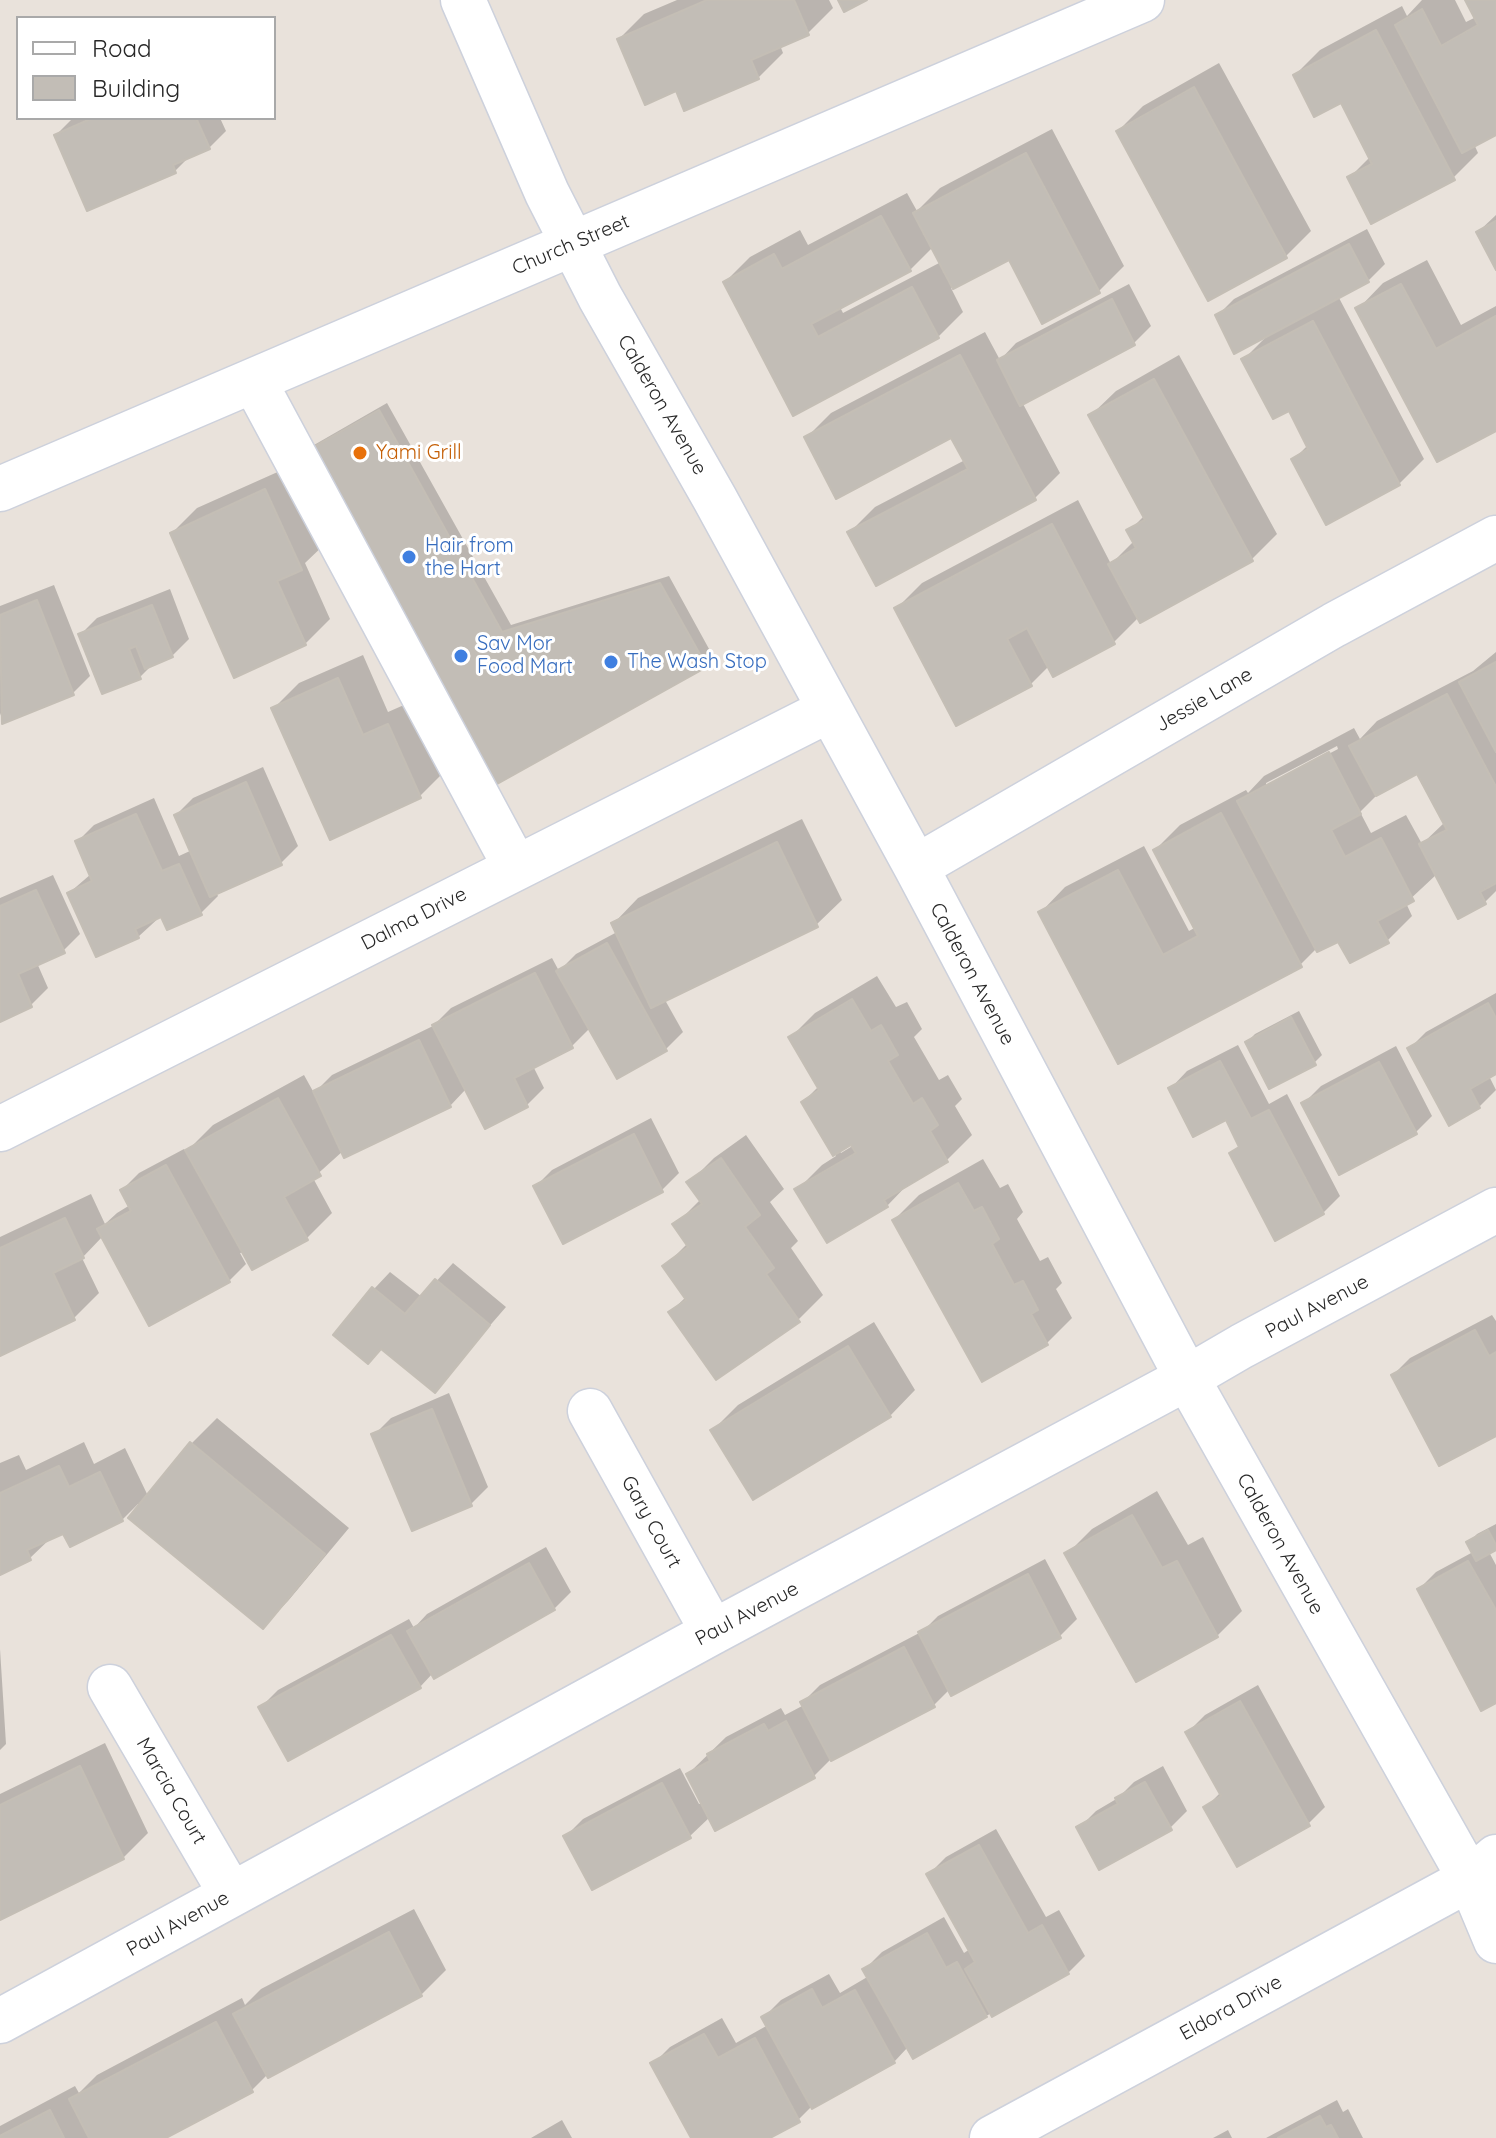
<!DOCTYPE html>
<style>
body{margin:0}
#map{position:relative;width:1496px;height:2138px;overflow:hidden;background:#e9e2db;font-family:Quicksand,sans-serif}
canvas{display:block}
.legend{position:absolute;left:16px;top:16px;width:260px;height:104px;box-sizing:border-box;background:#fff;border:2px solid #a9a9a9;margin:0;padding:10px 14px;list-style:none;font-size:24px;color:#282828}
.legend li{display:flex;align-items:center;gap:16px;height:40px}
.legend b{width:40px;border:2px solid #a9a9a9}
</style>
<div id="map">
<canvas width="1496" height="2138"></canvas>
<ul class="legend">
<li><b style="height:10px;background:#fff"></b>Road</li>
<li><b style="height:22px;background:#c2bdb6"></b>Building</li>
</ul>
</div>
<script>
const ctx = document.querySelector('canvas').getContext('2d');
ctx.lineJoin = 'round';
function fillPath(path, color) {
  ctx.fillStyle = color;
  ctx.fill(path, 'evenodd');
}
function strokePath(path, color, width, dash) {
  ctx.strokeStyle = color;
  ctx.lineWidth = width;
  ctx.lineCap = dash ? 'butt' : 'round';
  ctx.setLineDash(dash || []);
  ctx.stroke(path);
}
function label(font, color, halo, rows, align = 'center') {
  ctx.font = font + ' Quicksand,sans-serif';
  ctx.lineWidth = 6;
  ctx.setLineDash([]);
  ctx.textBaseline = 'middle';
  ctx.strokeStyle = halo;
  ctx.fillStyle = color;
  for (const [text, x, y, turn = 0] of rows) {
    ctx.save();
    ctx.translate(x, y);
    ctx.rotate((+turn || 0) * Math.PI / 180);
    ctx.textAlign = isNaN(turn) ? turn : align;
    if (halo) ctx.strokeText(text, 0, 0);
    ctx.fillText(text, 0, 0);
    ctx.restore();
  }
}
const shadow = new Path2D(`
 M677,0H829L833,8L808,33L780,45L783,53L758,78L677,89L619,39L644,14Z
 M1422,0H1455L1466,22L1476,17L1467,0H1496V132L1474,144L1478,153L1453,178H1349L1371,156L1342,101L1295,75L1320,50L1402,6L1407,16Z
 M1219,63L1311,231L1286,256L1118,131L1143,106Z
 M73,118H220L226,131L209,148L190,156L175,171L56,135Z
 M1052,129L1124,266L1099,291L1043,321L1010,257L951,288L963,312L938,337L794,413L725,282L750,257L800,230L808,245L907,193L917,211L940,188ZM933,247L941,262L843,313L840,307L910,270Z
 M1496,215V265L1478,232Z
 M1367,229L1385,264L1368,281L1338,296L1424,459L1399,484L1294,459L1308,445L1290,408L1244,359L1268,335L1217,316L1234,299Z
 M1427,260L1461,325L1496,306V429L1358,309L1383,283Z
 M1129,284L1151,326L1134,343L1022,402L1060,473L1035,498L850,532L875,507L965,460L952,436L806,438L831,413L985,332L1000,360L1016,343Z
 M1179,355L1277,534L1252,559L1139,617L1114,642L1049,666L1031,684L897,608L922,583L1078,500L1111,564L1134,541L1129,531L1145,515L1090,416L1116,391Z
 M387,403L511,625L669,576L714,658L706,666L491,786L306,453L314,445Z
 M291,466L326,543L305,563L330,619L305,644L172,533L197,508Z
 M54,585L90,676L73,693L3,721L0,713V606Z
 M170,589L189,639L172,656L153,664L140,677L80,635L97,618Z
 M1496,652V891L1485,902L1437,874L1406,903L1412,916L1387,941L1338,939L1317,948L1300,965L1119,1061L1040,913L1065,887L1144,846L1189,931L1196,927L1155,850L1180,825L1246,790L1248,793L1264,776L1354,728L1360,739L1377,721L1473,671ZM1337,746L1338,749L1266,787V783ZM1418,771L1445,822L1422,844L1406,815L1371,833L1360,812L1382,790Z
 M363,655L388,712L413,701L445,771L420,796L274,708L299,683Z
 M263,767L298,846L281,863L216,892L218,896L201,913L162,915L138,937L69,893L91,874L77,842L94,825L154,798L179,856L192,850L176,815L193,798Z
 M802,819L842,900L816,925L665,1000L683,1032L666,1049L591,1027L571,1047L533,1066L544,1088L527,1105L466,1089L450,1106L343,1151L313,1178L332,1213L307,1238L240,1253L246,1264L229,1281L103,1236L82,1258L99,1293L74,1318L0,1354V1237L91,1194L105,1224L117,1213L130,1205L122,1190L139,1173L184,1149L186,1152L213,1125L304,1075L314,1093L332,1075L433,1026L451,1008L552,958L559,971L576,954L617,932L613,924L638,898Z
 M53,875L80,934L63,951L37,963L48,988L31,1005L0,1019V898Z
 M877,976L896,1007L907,1002L922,1029L914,1037L939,1080L948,1075L962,1099L955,1106L972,1135L947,1160L911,1181L887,1206L797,1190L822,1165L836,1156L803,1102L819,1086L790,1038L815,1013ZM851,1143L854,1145L841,1153L839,1150Z
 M1496,993V1072L1489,1076L1496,1090L1479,1107L1409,1049L1426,1032Z
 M1299,1011L1322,1055L1314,1063L1247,1042L1255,1034Z
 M1238,1045L1269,1104L1287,1094L1340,1196L1323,1213L1231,1153L1240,1145L1227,1118L1170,1089L1187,1071Z
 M1396,1046L1432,1116L1415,1133L1304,1103L1321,1086Z
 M651,1118L679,1173L662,1190L563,1241L535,1187L552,1170Z
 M746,1135L784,1189L770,1202L798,1241L791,1248L823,1295L798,1320L670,1312L686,1297L665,1266L688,1243L675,1225L701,1199L689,1183L714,1158Z
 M983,1159L1000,1188L1008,1184L1023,1212L1017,1219L1040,1261L1048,1257L1062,1283L1056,1289L1072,1318L1047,1343L894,1220L919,1195Z
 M453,1263L506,1307L434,1390L374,1289L390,1272L422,1297Z
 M1492,1315L1496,1321V1433L1393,1375L1410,1358Z
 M874,1322L915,1390L890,1416L713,1430L738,1405Z
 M449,1393L488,1487L471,1504L374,1435L391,1418Z
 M217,1418L349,1528L288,1601L263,1626L138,1504L122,1520L64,1531L52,1537L30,1558L0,1572V1463L19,1455L26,1470L84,1442L94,1464L125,1448L148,1496L192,1443Z
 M1157,1491L1188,1545L1203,1537L1242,1611L1217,1636L1067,1554L1092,1529Z
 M1496,1524V1548L1489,1552L1496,1565V1701L1419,1589L1436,1572L1473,1552L1469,1542L1477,1534Z
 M546,1547L571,1592L554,1609L433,1673L420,1687L261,1707L278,1690L409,1619L414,1628L427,1614Z
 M1045,1559L1077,1619L1060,1636L950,1689L934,1705L832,1758L814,1776L710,1817L690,1836H566L583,1819L680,1768L699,1804L703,1803L688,1774L726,1737L781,1708L785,1715L804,1705L803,1702L820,1685L923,1631L938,1616Z
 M0,1649L6,1744L0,1750Z
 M1258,1685L1325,1807L1308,1824L1206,1807L1221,1792L1188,1732L1205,1715Z
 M105,1743L148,1833L123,1858L0,1917V1794Z
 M1163,1766L1187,1811L1170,1828H1079L1096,1811L1118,1798L1134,1782Z
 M996,1829L1046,1917L1059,1910L1085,1956L1068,1973L986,2016L908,2047L894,2062L812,2106L798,2120L766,2138H693L653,2064L670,2047L722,2018L736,2043L768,2025L764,2017L781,2000L829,1974L840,1993L869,1976L865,1969L882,1952L944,1917L964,1953L970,1949L929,1874L946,1857Z
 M414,1909L446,1970L421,1995L268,2074L252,2090L161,2138H0V2126L75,2086L79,2093L97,2075L242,1998L245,2005L261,1989Z
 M1337,2100L1343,2112L1348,2109L1363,2138H1266Z
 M562,2120L572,2138H531Z
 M1228,2130L1232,2138H1213Z`);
const building = new Path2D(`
 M707,0H794L809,35L751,60L759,79L684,111L676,91L645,105L617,39Z
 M838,0H867L844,12Z
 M1465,0H1496V135L1462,153L1395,25L1422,9L1441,46L1478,25Z
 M1376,30L1455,180L1371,224L1347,177L1372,164L1341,103L1314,117L1293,75Z
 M1194,87L1287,258L1208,301L1116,131Z
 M93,118H196L210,149L173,165L176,173L87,211L54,135Z
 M1026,153L1100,293L1042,324L1009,260L953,289L913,213Z
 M881,216L911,271L811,324L818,337L912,287L939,338L793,416L723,282L774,254L782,269Z
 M1496,221V270L1476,232Z
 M1349,244L1369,282L1234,354L1215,315Z
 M1401,284L1436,349L1496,316V431L1437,462L1355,308Z
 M1112,299L1135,345L1020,406L997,360Z
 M1313,321L1400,485L1326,525L1291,459L1308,449L1289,411L1273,419L1241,359Z
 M960,355L1036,500L876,586L847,532L968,469L951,438L836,499L804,437Z
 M1154,379L1253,561L1140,623L1108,564L1136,548L1126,530L1145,520L1088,415Z
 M379,410L502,632L660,583L707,667L490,788L303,453Z
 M265,489L302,570L277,581L306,645L234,678L170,533Z
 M1052,524L1115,644L1053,677L1027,628L1007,639L1032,686L956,726L894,608Z
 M37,600L74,695L2,724L0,615Z
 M152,605L173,657L145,669L136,646L129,649L141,679L102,694L78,634Z
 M1496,662V752L1459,682Z
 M338,678L363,735L388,724L421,798L330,840L271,708Z
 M1447,694L1496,787V883L1480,892L1486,904L1458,919L1419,844L1447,830L1417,774L1376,796L1349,746Z
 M1329,752L1361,814L1331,830L1345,857L1381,838L1414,901L1377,921L1389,943L1350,963L1338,942L1317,952L1237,801Z
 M246,782L282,865L210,897L174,815Z
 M1221,813L1302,967L1118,1064L1038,912L1118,870L1163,955L1198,936L1153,850Z
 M136,814L162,871L179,864L202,915L167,930L161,917L135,929L139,938L96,957L67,893L92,881L75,841Z
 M777,842L818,927L651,1008L611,923Z
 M36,890L65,953L18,974L32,1007L0,1022V906Z
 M607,943L667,1051L617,1079L556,971Z
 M535,973L573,1048L514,1078L528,1107L485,1129L432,1025Z
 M852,999L871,1031L881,1025L898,1055L888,1061L913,1104L922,1098L938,1125L930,1131L948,1162L884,1200L888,1207L827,1243L794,1189L856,1153L851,1145L833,1156L801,1102L819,1090L788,1037Z
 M1488,1003L1496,1018V1074L1470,1089L1480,1108L1449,1126L1407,1048Z
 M1291,1017L1316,1065L1269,1089L1245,1042Z
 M419,1040L451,1107L344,1158L313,1091Z
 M1220,1061L1251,1119L1269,1110L1324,1214L1275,1241L1229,1153L1239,1147L1226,1120L1193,1137L1168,1088Z
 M1379,1062L1417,1134L1339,1175L1301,1103Z
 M278,1098L321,1176L284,1197L308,1240L252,1270L185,1150Z
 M634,1134L663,1192L563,1244L533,1186Z
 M721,1158L760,1215L745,1227L774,1268L766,1274L800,1322L716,1380L668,1312L686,1300L662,1266L688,1247L672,1224L702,1204L686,1182Z
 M166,1165L230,1282L149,1326L97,1229L131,1211L120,1190Z
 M958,1183L974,1211L982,1207L999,1239L992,1244L1014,1285L1023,1281L1038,1310L1031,1314L1048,1345L982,1382L892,1220Z
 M65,1218L84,1258L53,1273L75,1320L0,1356V1248Z
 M435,1279L490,1325L435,1393L381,1349L368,1364L333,1335L372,1287L405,1314Z
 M1475,1330L1489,1356L1496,1352V1436L1439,1466L1391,1375Z
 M848,1346L891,1417L753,1500L710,1430Z
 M432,1409L472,1506L412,1531L371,1434Z
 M190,1442L325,1554L263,1629L128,1518Z
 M59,1466L69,1487L100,1472L123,1521L70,1547L63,1534L27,1550L31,1560L0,1575V1493Z
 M1132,1515L1162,1568L1177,1561L1218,1637L1136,1682L1064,1553Z
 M1488,1530L1496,1545V1550L1476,1561L1466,1542Z
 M1468,1561L1496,1610V1703L1481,1711L1417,1589Z
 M529,1563L555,1610L434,1679L407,1631Z
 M1028,1574L1061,1638L951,1696L918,1632Z
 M391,1635L421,1688L288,1761L258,1707Z
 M904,1647L935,1707L831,1761L800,1702Z
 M1240,1701L1310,1826L1237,1867L1203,1807L1221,1796L1185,1732Z
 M786,1721L815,1778L715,1831L686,1774L710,1761L707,1754L764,1724L768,1731Z
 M80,1766L124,1859L0,1920V1805Z
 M1145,1782L1172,1830L1099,1870L1076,1827L1118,1804L1115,1798Z
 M662,1783L691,1838L592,1890L563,1836Z
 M979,1845L1028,1933L1042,1925L1069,1974L992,2017L965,1969L975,1962L926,1874Z
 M389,1932L422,1996L268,2078L233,2014Z
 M927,1933L946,1968L957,1962L987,2017L913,2059L862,1969Z
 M812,1989L822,2008L855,1990L895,2063L812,2109L761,2017Z
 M216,2022L253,2092L166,2138H89L69,2099Z
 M704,2034L718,2058L755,2038L800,2122L770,2138H691L650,2063Z
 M50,2110L64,2138H0V2136Z
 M1320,2116L1326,2127L1331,2125L1338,2138H1278Z`);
const minor = new Path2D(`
 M463,0L547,193L600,297L715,499L916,867L1187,1378L1470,1879L1496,1941
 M254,381L516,868
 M0,489L1142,0
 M916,867L1334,625L1496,538
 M0,1129L829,710
 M590,1411L713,1632
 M110,1687L231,1894
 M0,2021L713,1632L1187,1378L1242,1346L1496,1210
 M992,2138L1470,1879L1496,1857`);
const markers = [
 [360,453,8,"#e8710a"],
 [409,557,8,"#3f7fe0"],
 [461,656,8,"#3f7fe0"],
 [611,662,8,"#3f7fe0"]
];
const streetNames = [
 ["Church Street",571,245,-23],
 ["Calderon Avenue",662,405,60],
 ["Jessie Lane",1204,700,-30],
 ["Dalma Drive",414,919,-27],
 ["Calderon Avenue",972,974,62],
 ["Paul Avenue",1317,1307,-28],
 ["Gary Court",651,1522,61],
 ["Calderon Avenue",1280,1544,61],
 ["Paul Avenue",747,1614,-28],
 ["Marcia Court",171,1791,60],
 ["Paul Avenue",178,1924,-29],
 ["Eldora Drive",1231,2008,-29]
];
const foodNames = [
 ["Yami Grill",376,453]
];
const shopNames = [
 ["Hair from",425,546],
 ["the Hart",425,569],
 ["Sav Mor",477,644],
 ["Food Mart",477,667],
 ["The Wash Stop",627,662]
];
fillPath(shadow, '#0003');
fillPath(building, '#c2bdb6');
strokePath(building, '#c4beb5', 2);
strokePath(minor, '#cdd1dc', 47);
strokePath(minor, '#fff', 44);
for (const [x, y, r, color] of markers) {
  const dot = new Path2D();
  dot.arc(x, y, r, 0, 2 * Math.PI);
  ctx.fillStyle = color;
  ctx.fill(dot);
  strokePath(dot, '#fff', 3);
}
label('20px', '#282828', '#fff', streetNames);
label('20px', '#c56008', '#fff', foodNames, 'left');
label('20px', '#366cbe', '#fff', shopNames, 'left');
</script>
